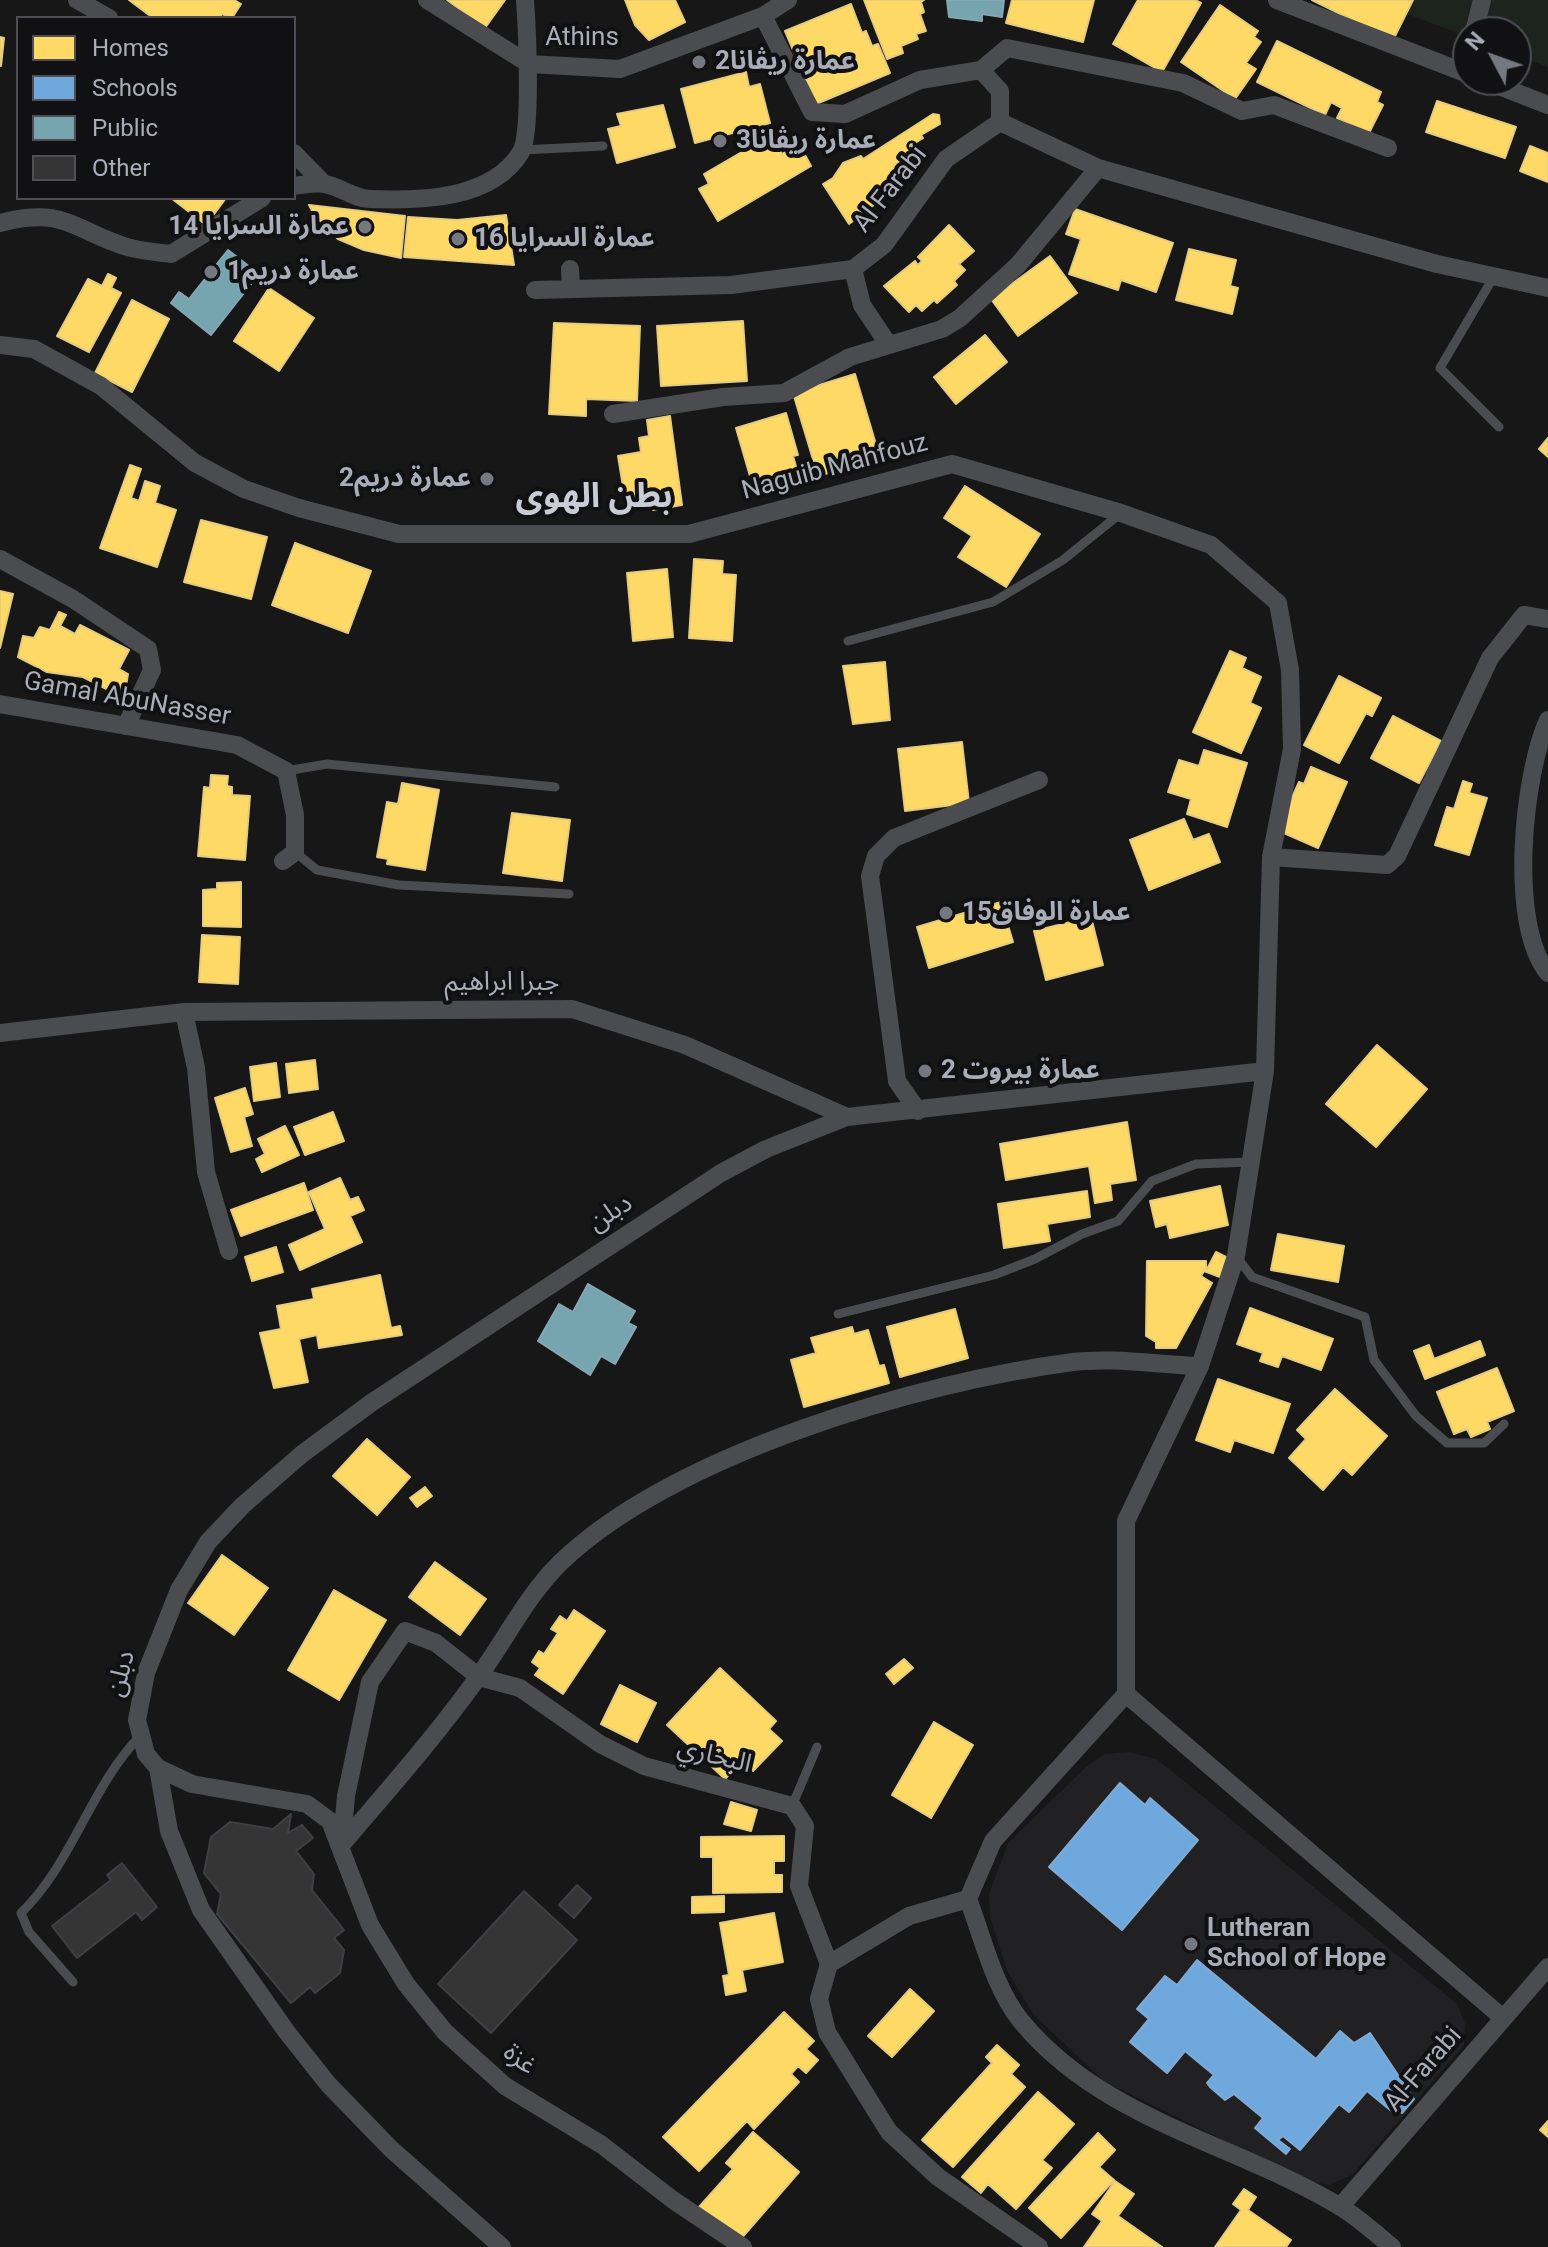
<!DOCTYPE html>
<meta charset="utf-8">
<style>
body{margin:0}
#map{position:relative;width:1548px;height:2247px;overflow:hidden;background:#171717;font-family:Roboto,sans-serif}
canvas{display:block}
.legend{position:absolute;left:16px;top:16px;width:280px;height:184px;box-sizing:border-box;background:#111113;border:2px solid #4d4f55;margin:0;padding:10px 14px;list-style:none;font-size:24px;color:#a8adb8}
.legend li{display:flex;align-items:center;gap:16px;height:40px}
.legend b{width:40px;border:2px solid #4d4f55}
.north{position:absolute;left:1452px;top:16px;width:80px;height:80px;box-sizing:border-box;background:#111113;border:2px solid #4d4f55;border-radius:50%;rotate:311deg;font-size:22px;font-weight:700;line-height:32px;text-align:center;color:#a8adb8}
.north::after{content:'';display:block;margin:auto;width:28px;height:36px;background:#757880;clip-path:polygon(50% 0,100% 100%,50% 72%,0 100%)}
</style>
<div id="map">
<canvas width="1548" height="2247"></canvas>
<ul class="legend">
<li><b style="height:22px;background:#ffd966"></b>Homes</li>
<li><b style="height:22px;background:#6fa8dc"></b>Schools</li>
<li><b style="height:22px;background:#76a5af"></b>Public</li>
<li><b style="height:22px;background:#353536"></b>Other</li>
</ul>
<div class="north">N</div>
</div>
<script>
const ctx = document.querySelector('canvas').getContext('2d');
ctx.lineJoin = 'round';
function fillPath(path, color) {
  ctx.fillStyle = color;
  ctx.fill(path, 'evenodd');
}
function strokePath(path, color, width, dash) {
  ctx.strokeStyle = color;
  ctx.lineWidth = width;
  ctx.lineCap = dash ? 'butt' : 'round';
  ctx.setLineDash(dash || []);
  ctx.stroke(path);
}
function label(font, color, halo, rows, align = 'center') {
  ctx.font = font + ' Roboto,"Noto Sans Arabic",sans-serif';
  ctx.lineWidth = 8;
  ctx.setLineDash([]);
  ctx.textBaseline = 'middle';
  ctx.strokeStyle = halo;
  ctx.fillStyle = color;
  for (const [text, x, y, turn = 0] of rows) {
    ctx.save();
    ctx.translate(x, y);
    ctx.rotate((+turn || 0) * Math.PI / 180);
    ctx.textAlign = isNaN(turn) ? turn : align;
    if (halo) ctx.strokeText(text, 0, 0);
    ctx.fillText(text, 0, 0);
    ctx.restore();
  }
}
const built = new Path2D(`
 M1128,1752L1157,1759L1457,2004L1465,2023L1464,2045L1352,2175L1328,2185L1305,2180L1105,2082L1034,2015L1007,1971L990,1917L989,1894L1008,1843L1085,1768L1104,1754Z`);
const green = new Path2D(`
 M1371,0H1548V67L1516,55V32H1468V37Z`);
const homes = new Path2D(`
 M129,0H234L241,4L232,18L222,14L219,18H153Z
 M447,0H505L485,28Z
 M625,0H675L685,22L649,40L635,25Z
 M864,0H924L921,2L924,12L920,14L926,31L916,34L918,39L901,46L903,53L887,59Z
 M1012,0H1094L1083,42L1006,23Z
 M1138,0H1195L1201,3L1162,72L1113,44Z
 M1312,0H1413L1393,40Z
 M851,4L862,33L866,31L872,46L878,44L890,73L816,104L785,31Z
 M1220,5L1258,31L1254,37L1261,42L1246,63L1256,69L1235,99L1181,62Z
 M0,37L4,38L1,66L0,65Z
 M1277,41L1381,92L1377,102L1383,105L1369,133L1337,118L1342,108L1331,102L1325,115L1257,82Z
 M746,72L749,87L760,84L770,123L695,143L681,89Z
 M1437,101L1516,127L1505,158L1426,132Z
 M663,105L675,147L617,163L608,129L621,126L617,114Z
 M933,114L939,115L940,124L921,135L923,138L912,145L914,148L903,155L905,159L894,166L895,177L880,193L883,198L849,224L823,184L833,178L843,163L861,156L863,159Z
 M771,135L782,154L799,144L811,166L718,221L699,189L709,184L704,174Z
 M1530,146L1548,153V182L1520,171Z
 M171,198H226L206,225Z
 M309,205L405,216L401,258L364,250L338,239L315,216Z
 M1075,209L1173,243L1156,292L1121,280L1118,290L1069,274L1081,239L1066,234Z
 M506,215L514,265L404,257L408,217L457,220Z
 M949,225L974,251L959,264L965,270L954,281L957,285L937,303L934,300L922,311L916,305L909,312L884,286L915,261L918,265L922,261L918,257Z
 M1189,249L1236,260L1230,286L1238,288L1232,314L1176,300Z
 M1050,256L1077,293L1018,336L991,299Z
 M108,274L116,278L111,288L121,293L89,352L57,336L88,279L102,286Z
 M269,288L314,318L279,371L234,341Z
 M132,300L169,319L132,392L95,373Z
 M743,321L747,381L661,386L657,326Z
 M554,323L640,326L637,401L586,399V416L549,414Z
 M985,335L1007,362L956,404L934,377Z
 M855,374L880,458L818,476L793,393Z
 M786,413L798,455L793,456L799,477L754,490L736,428Z
 M670,416L682,505L653,510L651,500L626,505L618,456L641,452L639,438L649,436L647,420Z
 M1548,438V457L1539,449Z
 M130,465L141,469L131,498L139,501L145,481L160,486L155,503L176,510L157,567L100,548Z
 M965,486L1040,534L1006,587L958,557L972,536L944,518Z
 M201,520L267,537L251,599L184,582Z
 M295,543L371,571L348,633L272,605Z
 M694,559L723,561L722,574L736,575L732,641L689,638Z
 M667,569L673,637L633,641L627,573Z
 M0,591L13,594L0,648Z
 M59,612L66,615L60,626L75,634L80,625L129,650L119,669L128,674L124,698L83,677L47,672L18,657L23,636L34,638L40,627L50,630Z
 M1230,651L1246,658L1242,668L1261,677L1250,703L1261,708L1241,753L1193,732Z
 M885,662L890,720L853,724L843,666Z
 M1339,676L1381,698L1372,716L1366,713L1339,763L1304,745Z
 M1393,716L1441,741L1419,783L1371,758Z
 M962,742L969,803L905,811L898,749Z
 M1204,750L1247,763L1227,827L1187,814L1191,799L1168,792L1179,760L1199,766Z
 M1311,767L1347,782L1318,848L1277,830L1299,782L1304,784Z
 M211,775L228,776L227,786L232,787V795L250,796L245,860L198,856L204,787L210,788Z
 M1463,781L1472,784L1469,793L1487,798L1469,855L1435,845L1447,807L1454,809Z
 M402,783L439,790L425,870L387,864L388,859L377,857L387,802L398,804Z
 M512,813L570,820L562,881L503,873Z
 M1184,819L1193,840L1209,834L1220,862L1149,890L1130,840Z
 M241,882V927L203,926V890L217,889V883Z
 M1001,902L1013,942L929,968L917,927Z
 M1091,917L1103,965L1046,980L1034,931Z
 M202,935L240,937L238,984L199,982Z
 M1377,1045L1427,1089L1376,1147L1326,1104Z
 M315,1060L318,1089L289,1093L286,1064Z
 M276,1063L280,1097L254,1101L250,1067Z
 M245,1088L253,1114L244,1117L252,1146L231,1152L215,1098Z
 M333,1112L344,1141L305,1155L294,1127Z
 M1127,1122L1136,1180L1110,1184L1112,1200L1095,1203L1089,1166L1006,1180L1000,1144Z
 M285,1126L299,1155L262,1172L256,1159L265,1154L258,1139Z
 M340,1178L350,1200L358,1197L364,1210L350,1216L362,1242L300,1270L289,1245L325,1229L309,1192Z
 M304,1183L313,1210L241,1236L231,1210Z
 M1220,1186L1228,1225L1170,1238L1167,1224L1156,1227L1150,1201Z
 M1087,1191L1090,1217L1047,1224L1050,1241L1004,1248L998,1204Z
 M1278,1234L1344,1246L1338,1282L1271,1270Z
 M276,1247L283,1272L252,1281L245,1257Z
 M1216,1252L1230,1259L1220,1277L1204,1271L1201,1276L1212,1283L1176,1348H1156V1342L1146,1336L1147,1261H1206V1271Z
 M380,1275L391,1328L400,1326L402,1335L319,1348L317,1335L299,1339L308,1382L274,1388L260,1333L281,1329L277,1306L314,1299L312,1289Z
 M1250,1308L1333,1339L1321,1370L1282,1356L1278,1367L1260,1361L1263,1353L1237,1344Z
 M955,1309L968,1358L900,1377L887,1327Z
 M852,1327L854,1334L868,1330L879,1366L884,1365L889,1383L804,1407L791,1360L816,1353L811,1338Z
 M1480,1341L1485,1355L1425,1379L1414,1351L1429,1345L1434,1359Z
 M1497,1368L1514,1411L1487,1422L1490,1429L1471,1437L1467,1429L1454,1434L1437,1392Z
 M1218,1379L1290,1404L1273,1453L1234,1440L1230,1452L1196,1440Z
 M1335,1389L1387,1436L1352,1475L1343,1467L1323,1490L1289,1458L1306,1439L1297,1430Z
 M367,1439L410,1477L377,1515L333,1476Z
 M425,1487L432,1496L417,1507L410,1498Z
 M222,1555L268,1588L234,1635L188,1603Z
 M435,1562L486,1599L460,1635L409,1597Z
 M334,1590L386,1620L339,1700L288,1670Z
 M574,1610L605,1631L563,1694L535,1675L540,1668L532,1662L539,1651L544,1654L558,1633L551,1629L560,1616L567,1621Z
 M904,1659L913,1668L894,1684L886,1674Z
 M720,1668L776,1721L769,1729L782,1741L753,1771L742,1761L725,1779L667,1725Z
 M620,1685L656,1703L637,1742L601,1724Z
 M934,1722L973,1745L931,1818L892,1795Z
 M731,1802L757,1810L751,1831L724,1824Z
 M784,1836V1861H774V1875H782V1892L713,1893V1857H701V1837Z
 M724,1896V1912L692,1913V1897Z
 M774,1913L783,1962L742,1970L746,1991L726,1995L723,1976L729,1975L720,1923Z
 M910,1989L934,2011L892,2057L868,2036Z
 M784,2012L814,2041L806,2049L818,2060L806,2073L798,2066L791,2074L799,2082L754,2129L747,2121L699,2171L663,2137Z
 M997,2045L1019,2065L1011,2074L1025,2087L953,2167L922,2140L992,2063L986,2057Z
 M1038,2092L1074,2124L1042,2160L1052,2168L1016,2209L988,2184L981,2193L962,2177Z
 M1548,2121V2137L1540,2130Z
 M753,2132L799,2172L739,2241L699,2207L733,2169L726,2163Z
 M1098,2133L1115,2150L1099,2167L1114,2180L1061,2238L1029,2208Z
 M1115,2181L1134,2194L1118,2216L1162,2247H1084L1102,2221L1092,2214Z
 M1244,2189L1256,2197L1248,2210L1291,2240L1286,2247H1215L1241,2210L1233,2204Z`);
const schools = new Path2D(`
 M1120,1783L1145,1805L1150,1798L1198,1840L1122,1930L1049,1867Z
 M1197,1960L1316,2059L1340,2031L1354,2043L1370,2033L1414,2099L1402,2113L1383,2097L1395,2114L1367,2091L1349,2112L1339,2104L1300,2150L1283,2136L1278,2140L1290,2149L1286,2154L1255,2128L1263,2118L1234,2094L1225,2100L1210,2087L1207,2083L1214,2075L1185,2051L1167,2073L1130,2042L1149,2019L1137,2009L1165,1976L1177,1985Z`);
const public = new Path2D(`
 M947,0H1004L1002,17L982,14V21L949,17Z
 M228,250L259,274L211,335L171,303L179,292L189,299Z
 M588,1284L635,1311L628,1323L636,1327L615,1364L601,1356L590,1375L538,1341L559,1304L573,1312Z`);
const building = new Path2D(`
 M291,1814L288,1833L302,1825L313,1838L296,1851L314,1874L312,1890L344,1930L334,1938L344,1950L340,1973L315,1993L310,1987L291,2003L217,1914L221,1894L204,1873L211,1837L230,1822L273,1829Z
 M122,1863L157,1907L142,1920L136,1912L77,1958L52,1926L111,1880L107,1875Z
 M577,1885L591,1898L574,1918L559,1905Z
 M524,1891L577,1940L491,2033L438,1984Z`);
const service = new Path2D(`
 M522,150L603,146
 M1493,278L1440,368L1499,427
 M848,641L993,602L1063,560L1121,513
 M286,771L327,764L555,787
 M295,852L317,870L399,885L569,894
 M1236,1256L1252,1277L1365,1317L1374,1360L1416,1416L1447,1443H1484L1504,1424
 M838,1314L994,1275L1035,1259L1082,1234L1118,1221L1152,1181L1196,1164L1251,1162
 M792,1806L817,1747
 M73,1982L29,1932L21,1913C73,1863 90,1787 141,1735`);
const minor = new Path2D(`
 M77,0L109,18
 M427,0L529,64L620,69L763,16L788,0
 M1277,0L1468,74
 M763,16L812,112L845,114L920,80L981,70L1000,91V122
 M1474,32L1482,0
 M981,70L1007,48L1183,83L1242,111L1274,105L1388,148
 M1484,80L1548,105
 M1000,122L1098,168L1437,264L1548,288
 M294,153L324,184
 M294,186C303,185 315,182 324,184C340,186 354,199 370,199C420,201 492,200 521,152C532,132 527,27 525,0
 M0,223C66,206 72,230 127,247C140,251 156,252 171,254L262,198
 M570,269L571,289
 M535,290L731,285L853,269
 M888,344L862,305L853,269L884,245L946,159L1000,122
 M0,345L34,349L101,386L195,463L244,489L299,508L399,534H689L952,464L1121,513L1211,545L1278,603L1290,670L1292,749L1271,857L1265,1071L1236,1256L1200,1366L1126,1521V1694L993,1841L968,1899
 M613,414L723,397L784,393L850,357L942,329L960,318L1018,265L1098,168
 M0,559L73,599L148,649L152,670L126,726
 M0,704L237,745L286,771L295,815V852L283,861
 M1548,720C1523,775 1508,925 1548,973
 M1271,857L1387,865L1397,856L1490,658L1524,615L1548,619
 M184,1012L196,1068L206,1172L229,1251
 M0,1033L184,1012L572,1009L685,1045L847,1117
 M918,1111L897,1081L870,876L876,856L894,838L1039,780
 M1126,1694L1503,2018
 M158,1768L169,1831L201,1910L286,2031L328,2084L391,2149L502,2247
 M342,1841L346,1796L370,1682L405,1631L436,1643L479,1677L520,1688L600,1744L644,1766L792,1806L805,1826L799,1886L829,1964
 M342,1844C388,1790 435,1737 476,1680C505,1641 526,1596 561,1562C674,1454 919,1382 1073,1362C1114,1357 1159,1365 1200,1366
 M968,1899C983,1938 994,1988 1021,2021C1102,2120 1234,2143 1339,2206C1358,2217 1375,2233 1392,2247
 M968,1899L909,1916L829,1964L819,1999L827,2032L889,2132L938,2177L1039,2247
 M1340,2207L1548,1967
 M743,2247L673,2200L602,2145L505,2086L445,2032L406,1984L370,1925L330,1821L307,1804L192,1784L158,1768L146,1754L137,1720L146,1673L179,1590L208,1542L242,1506L302,1454L371,1403L721,1173L766,1149L847,1117L1265,1071`);
const markers = [
 [699,62,8,"#757880"],
 [720,141,8,"#757880"],
 [365,227,8,"#757880"],
 [458,239,8,"#757880"],
 [211,272,8,"#757880"],
 [487,479,8,"#757880"],
 [946,913,8,"#757880"],
 [925,1071,8,"#757880"],
 [1191,1944,8,"#757880"]
];
const streetNames = [
 ["Athins",582,38],
 ["Al Farabi",891,190,-52],
 ["Naguib Mahfouz",835,468,-15],
 ["Gamal AbuNasser",127,700,10],
 ["جبرا ابراهيم",502,983],
 ["دبلن",611,1214,-33],
 ["دبلن",122,1674,-75],
 ["البخاري",714,1757,14],
 ["غزة",519,2060,38],
 ["Al-Farabi",1424,2070,-49]
];
const poiNames = [
 ["عمارة ريڤانا2",715,62],
 ["عمارة ريڤانا3",736,141],
 ["عمارة السرايا 14",349,227,"right"],
 ["عمارة السرايا 16",474,239],
 ["عمارة دريم1",227,272],
 ["عمارة دريم2",471,479,"right"],
 ["عمارة الوفاق15",962,913],
 ["عمارة بيروت 2",941,1071],
 ["Lutheran",1207,1929],
 ["School of Hope",1207,1959]
];
const districtNames = [
 ["بطن الهوى",594,498]
];
fillPath(built, '#212123');
fillPath(green, '#1d241e');
fillPath(homes, '#ffd966');
strokePath(homes, '#e5cc7f', 2);
fillPath(schools, '#6fa8dc');
strokePath(schools, '#80aad1', 2);
fillPath(public, '#76a5af');
strokePath(public, '#85a7b2', 2);
fillPath(building, '#353536');
strokePath(building, '#3f4043', 2);
strokePath(service, '#4b4c50', 9);
strokePath(minor, '#4b4c50', 18);
for (const [x, y, r, color] of markers) {
  const dot = new Path2D();
  dot.arc(x, y, r, 0, 2 * Math.PI);
  ctx.fillStyle = color;
  ctx.fill(dot);
  strokePath(dot, '#111113', 3);
}
label('26px', '#a8adb8', '#111113', streetNames);
label('bold 26px', '#a8adb8', '#111113', poiNames, 'left');
label('bold 34px', '#c9ccd4', '#111113', districtNames);
</script>
